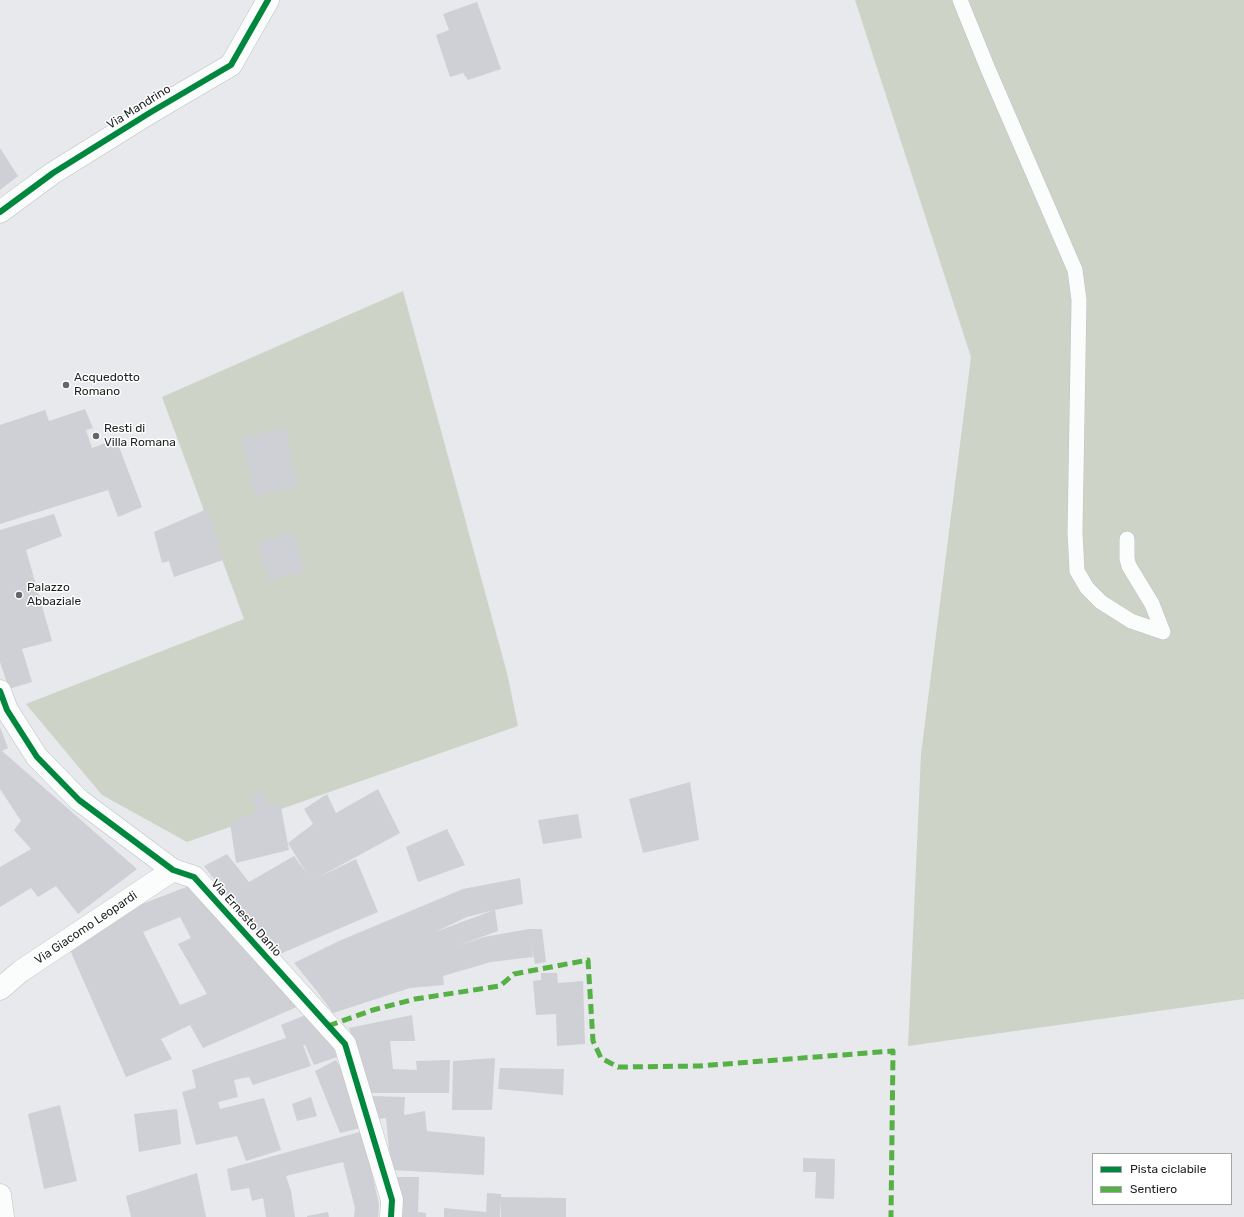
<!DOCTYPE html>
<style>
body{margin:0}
#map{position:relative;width:1244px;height:1217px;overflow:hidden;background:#e7e9ec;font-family:Rubik,sans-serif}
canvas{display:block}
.legend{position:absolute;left:1092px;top:1153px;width:140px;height:52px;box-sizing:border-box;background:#fff;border:1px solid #a5a6a6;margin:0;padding:5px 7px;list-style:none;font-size:12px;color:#1e2021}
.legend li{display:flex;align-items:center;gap:8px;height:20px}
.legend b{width:20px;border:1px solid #a5a6a6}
</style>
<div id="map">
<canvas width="1244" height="1217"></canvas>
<ul class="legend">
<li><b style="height:5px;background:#00873e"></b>Pista ciclabile</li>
<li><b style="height:5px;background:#55b145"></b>Sentiero</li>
</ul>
</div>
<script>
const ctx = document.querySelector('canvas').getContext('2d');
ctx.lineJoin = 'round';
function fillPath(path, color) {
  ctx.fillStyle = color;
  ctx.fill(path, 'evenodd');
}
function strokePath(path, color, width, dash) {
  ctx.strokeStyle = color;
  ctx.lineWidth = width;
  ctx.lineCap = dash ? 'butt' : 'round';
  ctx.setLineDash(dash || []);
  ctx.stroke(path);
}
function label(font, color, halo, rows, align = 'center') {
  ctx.font = font + ' Rubik,sans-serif';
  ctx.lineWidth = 3;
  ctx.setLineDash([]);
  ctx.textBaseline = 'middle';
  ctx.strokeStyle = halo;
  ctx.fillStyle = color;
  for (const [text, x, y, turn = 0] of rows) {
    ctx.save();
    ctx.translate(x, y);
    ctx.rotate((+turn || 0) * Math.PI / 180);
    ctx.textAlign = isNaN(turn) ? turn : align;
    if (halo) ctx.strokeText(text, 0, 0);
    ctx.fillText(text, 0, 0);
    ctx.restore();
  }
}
const green = new Path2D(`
 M855,0H1244V999L908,1046L921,754L971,357Z
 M403,291L507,673L518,726L187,842L102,795L26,704L244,619L162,397Z`);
const building = new Path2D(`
 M477,2L501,69L468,80L463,73L450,77L436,35L449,30L443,14Z
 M0,148L18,176L0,190Z
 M85,409L93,428L86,430L92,448L116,439L142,507L118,517L108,490L0,524V425L45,410L49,421Z
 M285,428L298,486L255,496L241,438Z
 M207,509L223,560L174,577L169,561L162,563L154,532Z
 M54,514L62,536L26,550L52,641L22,649L32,682L9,689L0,662V530Z
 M294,533L304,572L268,581L258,542Z
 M0,727L8,748L2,751L137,869L78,914L56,886L38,897L31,888L0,907V867L31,849L14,830L21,821L0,789Z
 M690,782L699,840L643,853L629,799Z
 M378,789L400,833L317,878L356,859L378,912L280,954L245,919L204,866L227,854L249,882L294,856L307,874L288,843L313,824L304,809L327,794L336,813Z
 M264,790L267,805L280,802L289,850L236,863L230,823L256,812L253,794Z
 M578,814L582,838L543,844L538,820Z
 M447,829L465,865L418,882L406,847Z
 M520,878L523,904L495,910L498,931L454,947L484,937L529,929H542L546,962L535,964L530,940L533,957L491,962L443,976L444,985L410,988L333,1013L316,990L294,963L339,941L463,889ZM494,910L435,932L467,917Z
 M189,886L299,1006L203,1048L190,1025L161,1039L172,1059L126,1077L70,950L129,909ZM180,917L191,938L178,944L207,994L180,1005L143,932Z
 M541,973H557L558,983L583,981L585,1044L557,1046L556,1014L536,1015L533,981L541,980Z
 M308,1014L322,1036H329L337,1057L314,1065L305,1045H303L311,1066L253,1085L249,1077L234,1080L238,1097L218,1102L220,1109L264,1098L281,1150L246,1161L237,1136L196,1145L182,1092L196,1088L192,1070L286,1038L281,1025Z
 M412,1015L415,1041H390L393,1069L417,1070L416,1061L450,1060L449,1093H371L349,1028Z
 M495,1058L492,1110H452L453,1061Z
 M336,1060L349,1081L364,1127L340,1133L315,1071Z
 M500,1068L564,1069L563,1095L498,1089Z
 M371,1096L405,1097L404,1115L425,1111L427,1131L485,1137L484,1175L391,1170L386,1118L377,1119Z
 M311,1097L317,1116L297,1121L292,1104Z
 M60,1105L77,1181L44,1189L28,1114Z
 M177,1109L181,1144L139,1152L134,1114Z
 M363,1131L379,1205L378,1217H354L355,1208L343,1162L286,1176L291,1191L295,1217H266L263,1198L252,1201L249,1188L231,1191L227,1169Z
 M803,1158L835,1159L834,1199L815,1198L816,1172H803Z
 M197,1173L206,1217H131L126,1196Z
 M393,1177H419L418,1212L426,1213V1217H398Z
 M487,1193L501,1194V1197L566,1198V1217H501V1199L500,1217H444V1208L486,1212Z
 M328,1212L329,1217H307V1216Z`);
const service = new Path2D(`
 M960,0L988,69L1075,270L1079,300L1075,532L1077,571L1087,588L1101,602L1131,621L1163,632L1152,604L1129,566L1127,559V539`);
const minor = new Path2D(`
 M0,212L53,173L151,112L231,65L268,0
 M0,691L7,710L37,757L79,800L173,870L194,877L345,1044L392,1200L391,1217
 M0,989L21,971L173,870
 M0,1195L3,1217`);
const quiet = new Path2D(`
 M328,1026L373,1010L415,999L500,986L514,974L588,960L593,1041L601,1058L618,1067L699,1066L893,1051L891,1217`);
const cycleway = new Path2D(`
 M0,212L53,173L151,112L231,65L268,0
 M0,691L7,710L37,757L79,800L173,870L194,877L345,1044L392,1200L391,1217`);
const markers = [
 [66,385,4,"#646668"],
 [96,436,4,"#646668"],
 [19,595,4,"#646668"]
];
const streetNames = [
 ["Via Mandrino",139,107,-32],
 ["Via Ernesto Danio",246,918,48],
 ["Via Giacomo Leopardi",86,928,-34]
];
const poiNames = [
 ["Acquedotto",74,378],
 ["Romano",74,392],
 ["Resti di",104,429],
 ["Villa Romana",104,443],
 ["Palazzo",27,588],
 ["Abbaziale",27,602]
];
fillPath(green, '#cdd4c7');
fillPath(building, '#cfcfd6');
strokePath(service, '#bfc0c3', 16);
strokePath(minor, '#bfc0c3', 23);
strokePath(service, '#fbfcfc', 15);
strokePath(minor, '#fbfcfc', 22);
strokePath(quiet, '#55b145', 5, [10, 5]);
strokePath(cycleway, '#00873e', 6);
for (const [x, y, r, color] of markers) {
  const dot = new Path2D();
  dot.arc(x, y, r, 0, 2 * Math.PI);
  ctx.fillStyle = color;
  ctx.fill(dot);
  strokePath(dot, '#fff', 1.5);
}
label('12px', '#1e2021', '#fff', streetNames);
label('12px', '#1e2021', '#fff', poiNames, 'left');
</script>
